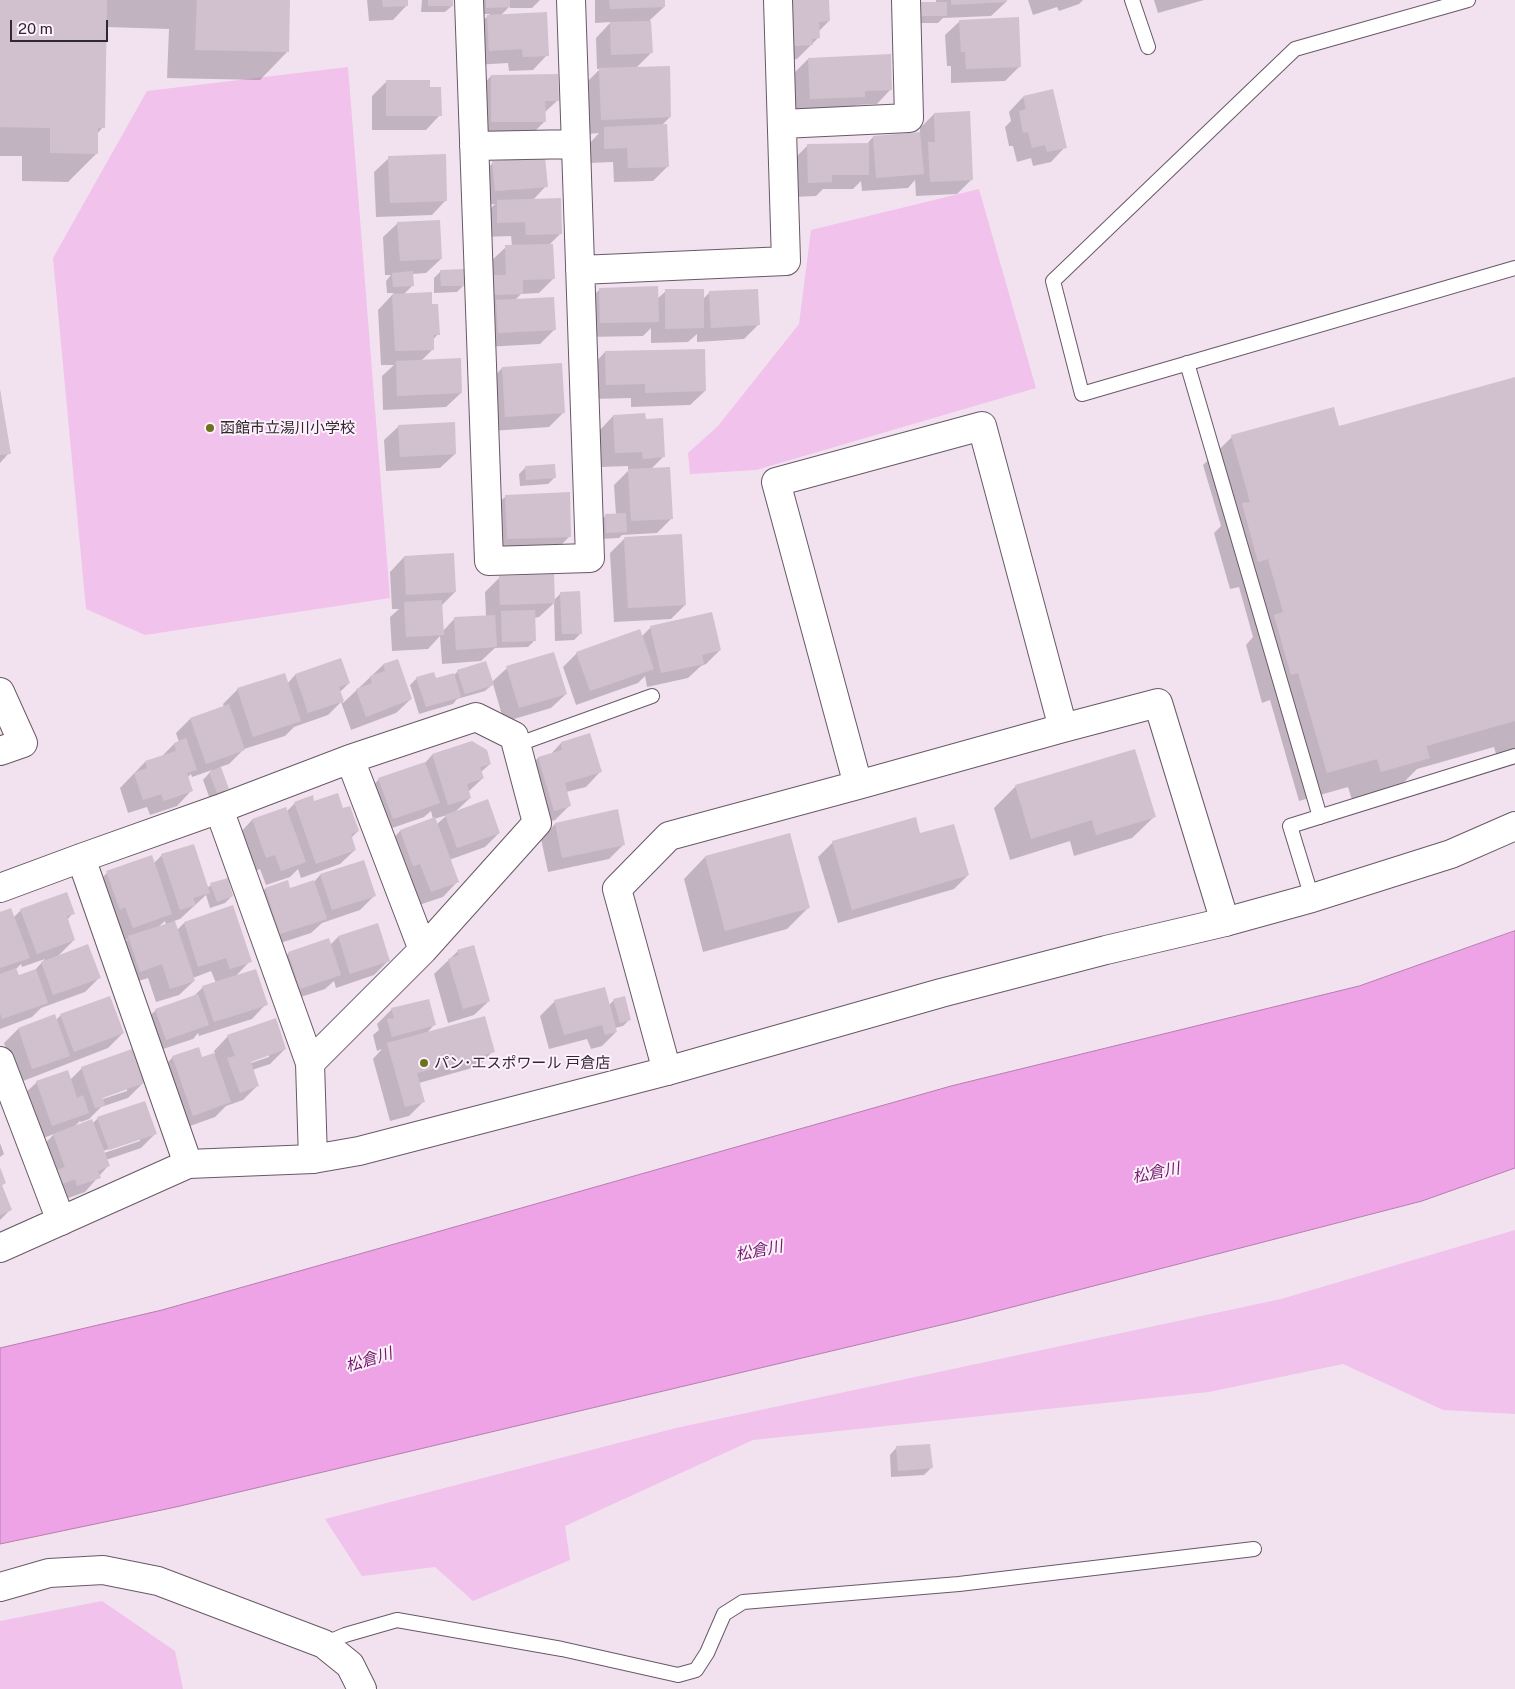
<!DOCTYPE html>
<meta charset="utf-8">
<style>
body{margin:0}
#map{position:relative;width:1515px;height:1689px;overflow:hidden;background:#f2e2f0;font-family:"Public Sans",sans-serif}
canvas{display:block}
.scale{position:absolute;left:10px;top:20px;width:98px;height:22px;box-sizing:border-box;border:2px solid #2f292e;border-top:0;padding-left:6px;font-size:15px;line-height:18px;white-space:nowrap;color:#2f292e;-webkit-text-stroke:4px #fef0fc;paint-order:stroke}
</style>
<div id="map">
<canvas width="1515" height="1689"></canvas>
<div class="scale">20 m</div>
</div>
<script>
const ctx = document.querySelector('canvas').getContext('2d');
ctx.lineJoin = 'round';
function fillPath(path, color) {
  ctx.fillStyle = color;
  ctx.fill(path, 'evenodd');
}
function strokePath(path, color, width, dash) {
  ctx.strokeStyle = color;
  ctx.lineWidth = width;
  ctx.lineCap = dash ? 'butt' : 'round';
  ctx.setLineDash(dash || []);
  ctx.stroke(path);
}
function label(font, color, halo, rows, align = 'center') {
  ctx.font = font + ' "Public Sans","Noto Sans JP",sans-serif';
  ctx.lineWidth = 4;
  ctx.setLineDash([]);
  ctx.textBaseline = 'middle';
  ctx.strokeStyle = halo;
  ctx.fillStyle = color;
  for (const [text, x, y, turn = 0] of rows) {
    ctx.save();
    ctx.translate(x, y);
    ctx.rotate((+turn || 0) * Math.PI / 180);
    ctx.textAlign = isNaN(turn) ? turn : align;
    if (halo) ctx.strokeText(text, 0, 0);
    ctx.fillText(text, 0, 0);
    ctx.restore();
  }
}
const green = new Path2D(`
 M348,67L390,598L145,635L86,609L53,258L147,91Z
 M979,189L1036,388L756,470L690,474L688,453L718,426L799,324L811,230Z
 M1515,1230V1414L1443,1410L1343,1364L1209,1392L753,1440L565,1526L570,1560L473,1601L435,1567L362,1576L325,1519L676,1428L1281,1299Z
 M102,1601L175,1651L183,1689H0V1621Z`);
const water = new Path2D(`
 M1515,931V1168L1422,1201L966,1319L176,1507L0,1544V1348L162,1310L951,1086L1359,986Z`);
const shadow = new Path2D(`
 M0,0H289L288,51L260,80L167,78L169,29L106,27L103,127L97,134V153L68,182L22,181V156H0Z
 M367,0H407V5L393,20L369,21Z
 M452,0V6L445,12H421L422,0Z
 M472,0H540L532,8H510V6L501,15L547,55L533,70L509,71L508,63L475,65L473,30L490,14H479Z
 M595,0H664V7L650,20L651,53L636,68L670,117L661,126L667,167L653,181L614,182L613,162L590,163V143L599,133L587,134L585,84L600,69H597L596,38L611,22L595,23Z
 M797,0H828L829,21L818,32V38L797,59L777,60Z
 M936,0H1006V2L991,16L943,18L938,23H912V10L936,3Z
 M1028,0H1083L1079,4L1059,11L1057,7L1033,15Z
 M1154,0H1204L1158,13Z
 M960,21L1020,66L1005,81L951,83V66H947L945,35Z
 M808,59L891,89L877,104L856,105L850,111L796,113L794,73Z
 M491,76L558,100L544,113L545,121L530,136H477V91Z
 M387,81L429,88L440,115L426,130H372V96Z
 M1023,97L1065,147L1051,162L1033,166L1031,158L1017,162L1013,146H1009L1005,127L1011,121L1009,112Z
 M934,114L971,180L957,194L916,196L915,180L908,188L862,191L861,181L853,189H823L816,196L794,197L793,160L808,145H866L873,137L920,134V128Z
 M389,158L446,200L432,215L376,217L374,172Z
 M493,163L546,186L533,200L561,233L549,245L553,279L539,293L521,294L515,300L555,329L540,344L484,347L491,261L506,247L512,246L511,236L483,237V216L495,204L480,205L478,177Z
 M398,223L441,259L426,273L412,274V286L403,295L431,305L438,334L433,340V349L421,361L461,393L446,407L383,410L382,376L394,365H381L378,310L394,293H387L386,281L391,275H385L383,237Z
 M441,271L464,285L457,292L434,293V278Z
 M600,289L657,299L666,291L703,299L710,292L758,325L744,339L697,342V334L688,342L651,343V328L643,336L586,337L585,304Z
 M605,352L705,391L690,405L631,407V398L592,399L591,367Z
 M502,368L564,412L549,427L491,431L488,383Z
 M1515,378V753L1497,758L1494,747L1417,769L1400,786L1352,800L1348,787L1299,801L1270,700L1262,703L1246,645L1253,637L1239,587L1230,589L1214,533L1221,526L1203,465L1232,437L1338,428Z
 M0,390L9,453L0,463Z
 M613,416L644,420L663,457L651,469L672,518L657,533L622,535L619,538L599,539V522L606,515H616L614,485L628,471V466L601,467L599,431Z
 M399,426L455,454L440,468L386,471L384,440Z
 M526,467L555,477L548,484L520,486L519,474Z
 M506,496L570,536L555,551L493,553L491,510Z
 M624,539L685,605L671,619L614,622L610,553Z
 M404,557L455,592L441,606L443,631L455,618L486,616L485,592L500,577L554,600L561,593L581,633L574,640L555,641L554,603L539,617L534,618L535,640L528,647L495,648L481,661L442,664L440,636L428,649L392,651L390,617L399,609H392L390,572Z
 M651,627L720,650L706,664L701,666L688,678L647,687L645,676L638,683L576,705L563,667L577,653L642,636Z
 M340,659L349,683L340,692L343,703L383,665L397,660L411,699L396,713L351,730L341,702L328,715L294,727L285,736L244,749L229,764L220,767L227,788L221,795L210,799L203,780L212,770L192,777L191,774L187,778L191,791L177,806L150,815L147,807L128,813L120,788L145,762L161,757L174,744L179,742L176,733L190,719L224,707L223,704L238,689L287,684L295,675Z
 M507,668L566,694L551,708L504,722L493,684L485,691L457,699L453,704L419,714L410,685L417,678L435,680L453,676L458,671L492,682Z
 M471,743L490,764L481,772L483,778L468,792L470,798L454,813L499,833L485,847L449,860L457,882L443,897L416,906L386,846L400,831L433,819L431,811L424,817L378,833L365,794L379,779L424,764L432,755ZM447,815L436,825L434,819Z
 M561,743L600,772L586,787L566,792L570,805L555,820L540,824L524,772L538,758L550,755Z
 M1016,786L1154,817L1132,838L1074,856L1070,841L1010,860L994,808Z
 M314,802L342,810L358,831L351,838L355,850L340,864L301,878L298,869L290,877L266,885L260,869L252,872L238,835L252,820L286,812L295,803Z
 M617,811L624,844L609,859L548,872L541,839L555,824Z
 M920,835L968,875L954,889L838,923L818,857L833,842Z
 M162,855L207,888L211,885L232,896L225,903L210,908L206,895L180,919L174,921L177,930L184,923L250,961L235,977L266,1004L252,1019L199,1036L198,1033L193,1039L151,1053L141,1024L156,1010L193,997L203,987L216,983L211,971L193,978L194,981L179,995L156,1002L148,978L126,985L115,951L128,939L118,942L93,887L107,873L153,864ZM165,921L166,925L157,928Z
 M705,857L809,907L787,929L703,952L684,879Z
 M363,861L374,896L360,910L322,923L311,933L265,948L251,903L265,889L289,890L314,882L320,875Z
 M21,910L73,913L67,920L74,940L56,958L99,978L85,992L41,1008L32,1017L0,1029V913L13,918ZM45,959L33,972L18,977L15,970L21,964L22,967Z
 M377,924L389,960L374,975L336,988L334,981L325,989L286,1002L274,967L289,953L330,945L338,937Z
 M458,951L489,1001L474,1015L448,1023L434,974Z
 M614,1000L630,1019L623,1026L615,1028L616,1032L602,1046L591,1049L587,1039L549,1049L540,1016L555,1001L609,1005Z
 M392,1009L434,1025L426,1034L493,1051L479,1066L419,1083L424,1101L409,1116L390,1121L373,1059L382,1049L377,1051L373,1035L379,1030L377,1024Z
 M61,1015L123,1033L108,1048L18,1083L4,1043L18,1029L56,1020Z
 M228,1036L285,1049L270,1064L252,1070L257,1086L243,1100L226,1106L215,1117L179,1130L158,1072L173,1057L202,1058L215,1054L214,1051ZM269,1054V1057L245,1065L244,1063Z
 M82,1068L143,1083L128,1098L101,1107L89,1119L81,1122L80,1121L73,1128L92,1124L98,1118L155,1134L141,1148L106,1160L108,1166L85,1192L63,1200L39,1150L54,1134L38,1140L22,1096L37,1082L70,1080ZM127,1088V1091L97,1101L96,1099ZM140,1139V1141L104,1153L103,1151Z
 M0,1143L4,1154L0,1157Z
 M0,1170L5,1183L1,1186L10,1210L0,1220Z
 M896,1448L931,1468L924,1475L891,1477L890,1455Z`);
const building = new Path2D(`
 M0,0H107L105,128H98V154L50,153V128L0,127Z
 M197,0H290L289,52L195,50Z
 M382,0H408V6L383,7Z
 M428,0H453V6H428Z
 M486,0H510V7L486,8Z
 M609,0H665V7L610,9Z
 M789,0H829L830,21L819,22L820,38L812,39L813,45L791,46Z
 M951,0H1007V2L951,5Z
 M919,2H947V16H919Z
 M547,12L549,56L523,57L522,49L489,51L487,15Z
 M1019,17L1021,67L966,69L965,52H961L959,20Z
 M651,21L653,53L611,55L610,22Z
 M891,54L892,90L865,91V97L810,99L808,58Z
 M670,66L671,117L601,120L599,68Z
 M558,74L559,101H545L546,122H491V75Z
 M386,80H430V87H441L442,116H386Z
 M1053,89L1067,148L1047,152L1045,145L1032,148L1028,132L1023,133L1019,111L1026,109L1023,96Z
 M970,111L973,180L930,182L928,142H935L934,113Z
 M667,124L669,167L628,168L627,148L604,149V127Z
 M920,132L924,174L876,178L873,136Z
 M869,143V175H832V182L808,183L807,144Z
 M446,154L447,201L390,203L388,156Z
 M545,157L548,187L495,191L492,161Z
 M561,198L562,234L526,235L525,222L497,223V200Z
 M440,220L442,259L400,261L397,222Z
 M553,244L555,279L523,280V294L494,295V275H506L505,245Z
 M465,269V286H441L440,270Z
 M413,271L414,286L393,287L392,273Z
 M658,286L659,322L600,323L599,288Z
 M665,289H704V328L665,329Z
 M758,289L760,325L711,328L709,291Z
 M432,292V304H438L440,335H434V350L395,351L392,294Z
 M554,297L556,330L498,333L496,300Z
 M705,349L706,391L645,393V384L606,385L605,351Z
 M461,358L462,393L397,396L396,361Z
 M562,363L565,413L505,417L502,367Z
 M1515,377V721L1426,746L1430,758L1381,772L1377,759L1327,773L1298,673L1291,675L1274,615L1283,612L1268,559L1258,562L1242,503L1250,502L1231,435L1334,407L1339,426Z
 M0,389L11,454L0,455Z
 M645,413L646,419L663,418L665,457L643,459L642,452L615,453L613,415Z
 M455,422L456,454L400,457L398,425Z
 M555,464L556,478L526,480L525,466Z
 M670,467L673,519L631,521L628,469Z
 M570,492L571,537L507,539L505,495Z
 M626,513L627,532L606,533L605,514Z
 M682,534L686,605L628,608L624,537Z
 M454,553L456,592L406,595L404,556Z
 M554,574L555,603L500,605L499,576Z
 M580,591L582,634H562L560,592Z
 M442,600L444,635L406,637L404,602Z
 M535,610L536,641L502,642L501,611Z
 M712,612L721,650L702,655L704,664L661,673L650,626Z
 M495,615L497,647L456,650L454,617Z
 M640,629L654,669L590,691L576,652Z
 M554,652L567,694L519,708L506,666Z
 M341,658L350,683L339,687L344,701L308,713L295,674Z
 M398,659L412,699L366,717L356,689L372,683L370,676L385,671L383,664Z
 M486,661L494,685L465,694L457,670Z
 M434,672L436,678L454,673L461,697L426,707L416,677Z
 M285,673L301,721L253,737L237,688Z
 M229,704L245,750L206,764L190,718Z
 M590,733L602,772L565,783L571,806L554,811L538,757L562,750L561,742Z
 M186,738L197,770L187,773L193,791L164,801L161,794L143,800L134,773L147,768L145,761L176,751L174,743Z
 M472,741L487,750L491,764L480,767L484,778L467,784L471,798L448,805L432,754Z
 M1135,749L1156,817L1096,835L1092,820L1031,839L1015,785Z
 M425,762L440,803L393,819L378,778Z
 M221,767L229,789L217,793L209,772Z
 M338,793L343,808L350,806L359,831L351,834L356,850L316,864L294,802L313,795L314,801Z
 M488,799L500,833L457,848L445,815Z
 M286,807L306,862L281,871L275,855L266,858L252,819Z
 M618,809L625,845L562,858L555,823Z
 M435,817L459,882L431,892L420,864L413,866L400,830Z
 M916,817L920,833L954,824L969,875L852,910L832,841Z
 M790,833L810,908L725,931L705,856Z
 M194,844L210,893L193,898L196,905L180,910L161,854Z
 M152,855L172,914L133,928L125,907L120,910L106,871Z
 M364,860L376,896L332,910L320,874Z
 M228,878L233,896L217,902L210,883Z
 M288,880L290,888L314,880L327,919L280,934L265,888Z
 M67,892L75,914L67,916L75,940L37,954L20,909Z
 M233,905L252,962L230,969L226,958L198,967L184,922Z
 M11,908L30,958L0,968V912Z
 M175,921L195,981L170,989L162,964L140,972L128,936Z
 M378,923L390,961L350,974L338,936Z
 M329,938L341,975L300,989L288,952Z
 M88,944L101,978L53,995L41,962Z
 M474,945L490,1001L463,1009L448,959L459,955L457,950Z
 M16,968L19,975L36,969L48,1003L2,1019L0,1013V974Z
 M256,969L268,1005L214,1022L202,986Z
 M605,987L617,1032L605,1035L602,1025L564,1035L554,1000Z
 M198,994L209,1025L166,1040L155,1009Z
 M110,996L124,1033L74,1052L60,1014Z
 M625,996L631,1020L620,1023L613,999Z
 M429,999L436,1025L392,1037L387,1019L394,1018L391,1008Z
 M55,1014L70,1056L32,1069L18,1028Z
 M485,1016L495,1052L417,1073L425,1102L405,1107L387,1043Z
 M276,1018L286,1049L251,1062L259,1086L240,1093L227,1058L235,1056L227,1035Z
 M199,1047L202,1057L214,1053L231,1102L193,1116L172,1056Z
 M132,1049L144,1083L103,1098L105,1105L95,1108L81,1067Z
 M68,1070L77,1098L83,1095L89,1113L52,1126L36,1081Z
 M145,1101L157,1134L109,1150L97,1117Z
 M92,1119L110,1166L98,1171L101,1178L77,1186L75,1179L57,1186L52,1172L65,1167L53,1134Z
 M0,1167L6,1183L2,1185L12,1210L0,1215Z
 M930,1444L933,1468L898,1471L896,1446Z`);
const lane = new Path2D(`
 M1132,0L1148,47
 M1468,0L1295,49L1053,281L1082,394L1515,268
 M1187,363L1320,817
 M516,745L652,696
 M1312,898L1290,826L1515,756
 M324,1644L345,1635L397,1620L562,1649L678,1675L696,1670L707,1653L724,1614L743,1602L959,1584L1254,1549`);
const street = new Path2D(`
 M469,0L489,561L590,558L571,0
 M782,124L909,118L906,0
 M474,146L576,144
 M580,270L786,261L778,0
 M0,692L23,743L0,751
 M350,759L423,950
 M858,785L776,482L982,426L1063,728
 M219,809L310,1063
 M81,858L188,1164
 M0,888L81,858L219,809L350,759L476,717L514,736L537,823L423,950L310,1063L313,1159
 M0,1061L61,1221
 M667,1071L617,889L669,836L858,785L1063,728L1158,703L1225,922
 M0,1587L49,1573L103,1570L158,1581L324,1644L350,1665L362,1689`);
const secondary = new Path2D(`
 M0,1248L188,1164L313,1159L359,1151L667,1071L941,993L1106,950L1225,922L1312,898L1451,854L1515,826`);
const markers = [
 [210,428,5,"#6a731c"],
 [424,1063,5,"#6a731c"]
];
const poiNames = [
 ["函館市立湯川小学校",220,428],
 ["パン･エスポワール 戸倉店",434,1063]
];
const waterNames = [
 ["松倉川",1156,1173,-11],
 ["松倉川",759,1251,-11],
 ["松倉川",369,1360,-17]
];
fillPath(green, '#f1c2eb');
fillPath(water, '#eda3e5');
strokePath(water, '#b47eae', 1);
fillPath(shadow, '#0003');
fillPath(building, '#d1c1cf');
strokePath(lane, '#675965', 16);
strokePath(street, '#675965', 30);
strokePath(secondary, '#675965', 30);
strokePath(lane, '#fff', 14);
strokePath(street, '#fff', 28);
strokePath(secondary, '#fff', 28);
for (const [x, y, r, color] of markers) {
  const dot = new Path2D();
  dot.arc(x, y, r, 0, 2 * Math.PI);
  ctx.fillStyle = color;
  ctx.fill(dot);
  strokePath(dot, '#fef0fc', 2);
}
label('15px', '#2f292e', '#fef0fc', poiNames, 'left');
label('italic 16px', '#701a6b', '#fef0fc', waterNames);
</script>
